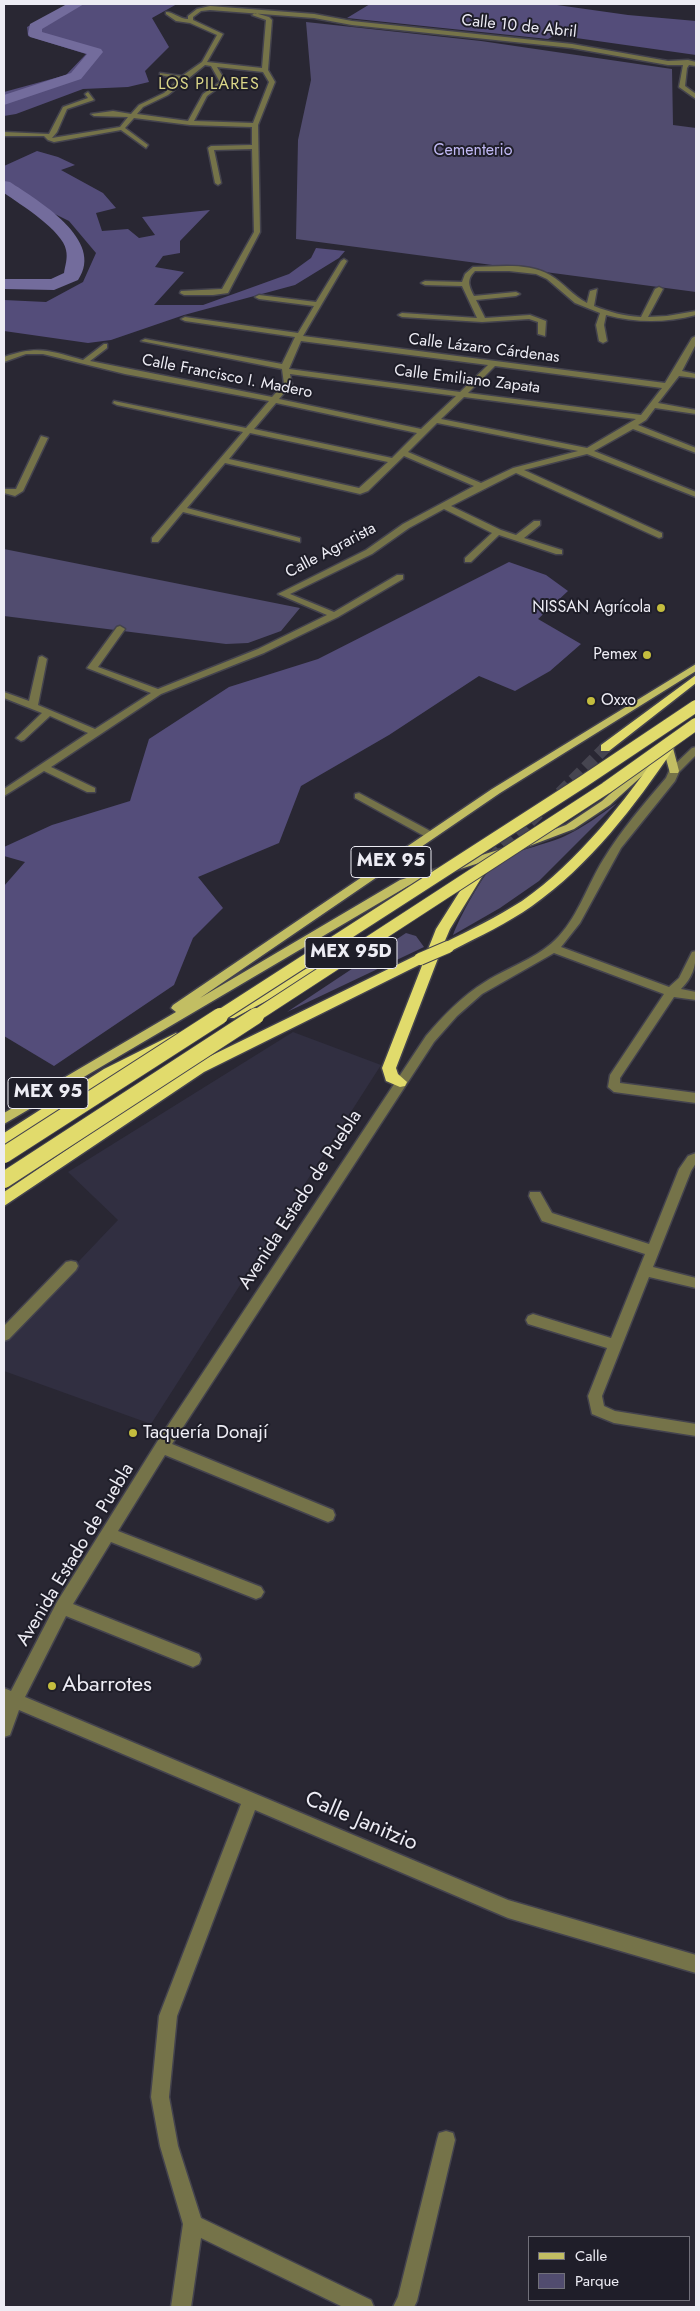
<!DOCTYPE html>
<meta charset="utf-8">
<style>
body{margin:0}
#map{position:relative;width:700px;height:2311px;overflow:hidden;background:#292733;font-family:Jost,sans-serif}
canvas{display:block}
.frame{position:absolute;inset:0;border:5px solid #edecf4;pointer-events:none}
.legend{position:absolute;left:528px;top:2236px;width:162px;height:65px;box-sizing:border-box;background:#1f1e29;border:1px solid #71707a;margin:0;padding:6px 9px;list-style:none;font-size:15px;color:#edecf4}
.legend li{display:flex;align-items:center;gap:10px;height:25px}
.legend b{width:25px;border:1px solid #71707a}
</style>
<div id="map">
<canvas width="700" height="2311"></canvas>
<div class="frame"></div>
<ul class="legend">
<li><b style="height:6px;background:#c2be63"></b>Calle</li>
<li><b style="height:14px;background:#514c6f"></b>Parque</li>
</ul>
</div>
<script>
const ctx = document.querySelector('canvas').getContext('2d');
ctx.lineJoin = 'round';
function fillPath(path, color) {
  ctx.fillStyle = color;
  ctx.fill(path, 'evenodd');
}
function strokePath(path, color, width, dash) {
  ctx.strokeStyle = color;
  ctx.lineWidth = width;
  ctx.lineCap = dash ? 'butt' : 'round';
  ctx.setLineDash(dash || []);
  ctx.stroke(path);
}
function label(font, color, halo, rows, align = 'center') {
  ctx.font = font + ' Jost,sans-serif';
  ctx.lineWidth = 4;
  ctx.setLineDash([]);
  ctx.textBaseline = 'middle';
  ctx.strokeStyle = halo;
  ctx.fillStyle = color;
  for (const [text, x, y, turn = 0] of rows) {
    ctx.save();
    ctx.translate(x, y);
    ctx.rotate((+turn || 0) * Math.PI / 180);
    ctx.textAlign = isNaN(turn) ? turn : align;
    if (halo) ctx.strokeText(text, 0, 0);
    ctx.fillText(text, 0, 0);
    ctx.restore();
  }
}
const built = new Path2D(`
 M293,1032L381,1065L151,1424L4,1371V1340L118,1220L68,1172Z`);
const green = new Path2D(`
 M306,22L481,41L672,69L673,125L696,128V292L296,239L298,140L311,80Z
 M4,549L300,608L281,631L248,643L226,644L4,616Z
 M617,803L539,881L500,908L453,935C459,918 483,874 496,862C508,852 549,844 565,836C584,827 600,815 617,803Z
 M406,933L416,936L424,947L287,1012Z`);
const forest = new Path2D(`
 M68,4H177L152,18L169,47L145,71L149,82L128,87L83,89L16,114L4,116V92L66,75L86,54L28,36L27,27Z
 M370,4H550L628,15L696,21V55L555,35L548,39L347,18Z
 M37,151L58,157L75,165L61,170L103,193L116,208L96,213L102,231L128,229L139,238L155,235L142,217L210,210L180,241V253L163,256L155,267L184,272L154,305H203L289,274L311,258L316,248L345,251L339,258L295,285L184,315L111,340L88,343L4,331V300L46,302L83,282L96,253L69,221L4,189V166Z
 M509,562L546,575L568,591L538,619L581,644L550,671L515,691L479,676L389,735L301,786L279,843L198,877L223,908L193,938L174,985L54,1066L4,1036V886L25,862L4,856V847L52,825L130,801L149,739L229,687L318,659Z`);
const river = new Path2D(`
 M67,4H84L42,29V32L101,49L103,52L81,79L4,105V95L71,73L87,54L30,37L28,34L30,24Z
 M4,181L10,182C37,200 106,240 78,280L54,290L4,289V279H51L64,273C65,266 68,258 66,250C63,231 20,204 4,193Z`);
const highwayTunnel = new Path2D(`
 M560,793L605,748
 M491,859L540,812`);
const minor = new Path2D(`
 M210,6L314,14L352,21L572,44L668,61L688,60L696,62V66L689,65L687,68L685,86L696,94V99L679,87L683,65H668L572,48L352,25L314,18L210,10L201,11L193,17V20L223,34L207,62L262,68L266,20L252,15L255,13L269,17L272,20L268,70L275,82L258,125L260,232L228,293L213,295H184L180,293L181,291L222,289L254,232L252,149L214,150L221,183L218,185L215,183L208,148L211,146L252,145V127L190,125L134,118L125,128L148,145L146,148L121,130L54,142L48,140L44,136H4V132L49,134L63,107L88,98L85,94L88,92L94,100L67,109L57,132L52,138L120,127L128,117L94,116L91,114L113,111L131,114L139,105L164,93L179,79L160,75V73L182,76L202,62L217,35L190,23L176,21L166,14V12C173,12 180,19 188,19V16L197,9ZM205,65L211,66L220,82L203,94L188,121L137,114L143,107L168,95ZM217,67L263,72L269,82L253,123L194,121L207,96L226,82Z
 M344,259L347,261L303,336L665,383L692,338L696,336V344L682,371L696,374V378L679,376L658,403L696,410V414L655,408L646,420L638,425L696,448V453L633,429L594,451L696,492V497L587,454L524,470L662,533V537L659,538L516,473L451,506L501,530L516,535L534,521H540V525L524,538L562,550V554H556L499,535L471,562H465V558L492,533L444,509L409,528L372,554L290,594L334,612L397,575H403V579L338,617L264,653L161,694L51,767L95,788V792H87L44,771L4,796V789L88,733L50,716L24,740L21,741L16,738L42,713L4,698V692L29,701L39,657L42,656L47,659L38,705L95,729L151,693L87,668L117,627L120,626L125,629L98,667L158,689L258,649L327,615L278,594L366,550L403,524L474,486L404,456L368,491L360,494L225,463L187,508L300,538V542L183,512L158,542H152V538L243,432L117,405L113,403L114,401L246,428L269,401L125,374L43,354H26L4,362V357C38,345 50,351 83,360L104,344H107V348L90,361L272,397L284,384L282,369L141,341L145,339L282,364L295,337L185,321L181,319L185,317L298,333L314,306L259,299L255,297L259,295L316,302L341,261ZM301,341L488,365L460,392L289,369ZM495,366L662,388L641,415L468,393ZM290,374L456,396L421,429L279,399L292,384ZM464,397L636,419L587,448L441,419ZM276,403L417,433L392,458L254,429ZM437,423L578,451L513,468L481,483L408,452ZM250,433L388,462L359,488L229,459Z
 M473,267C497,267 528,262 550,275C564,283 573,296 587,303L590,291L597,289L594,306C609,312 624,316 641,317L655,289L659,287L663,289L648,317L667,316L696,311V315C665,323 637,323 606,315L604,325L607,341L603,343L599,341L596,325L600,313L575,303L547,279L536,274L509,271H475C466,280 469,286 474,296L516,292L520,294L516,296L476,300L485,318L530,315L546,321L545,336L538,334V322L529,319L482,322L402,317L398,315L402,313L477,318L462,286L425,285L421,283L425,281L462,282L465,274Z
 M41,436L48,438L23,491L15,496L4,493V489H16Z
 M696,747V755L679,772L675,781L621,848L580,923L561,947L669,987L679,978L692,952L696,951C696,967 692,978 681,989L696,992V1000L674,997L620,1078V1083L696,1093V1103L614,1092L608,1087L610,1075L664,994L554,953L482,994L457,1016L434,1042L172,1444L333,1510L335,1515L333,1520L328,1522L323,1520L165,1455L118,1531L261,1587L264,1592L261,1597L256,1599L111,1542L73,1604L199,1654L201,1659L199,1664L193,1667L66,1616L25,1697L508,1900L696,1955V1973L508,1918L255,1810L177,2016L169,2097L178,2146L201,2218L371,2300L374,2307H343L201,2238L191,2307H171L183,2224L160,2146L151,2097L159,2016L241,1804L19,1710L10,1735L4,1737V1688L11,1691L57,1602L157,1442L426,1036C443,1016 462,996 485,982C510,966 539,958 559,936C579,914 588,884 603,860C621,830 644,804 666,778L670,769L692,748Z
 M359,793L434,833L435,835L434,837H426L355,798V794Z
 M696,1153V1163L691,1171L653,1267L696,1278V1288L649,1277L602,1396L604,1406L615,1411L696,1424V1436L614,1423L592,1414L588,1396L607,1348L528,1324L526,1320L528,1316L533,1314L611,1338L645,1254L542,1221L529,1196L530,1192H540L552,1213L649,1244L679,1169L688,1156Z
 M71,1261L76,1262L78,1266L76,1270L9,1339L4,1341V1326L66,1262Z
 M446,2131L453,2133L455,2140L417,2301L414,2307H393L398,2297L437,2140L439,2133Z`);
const major = new Path2D(`
 M696,664V671L500,793L200,998L400,880L508,847L566,825L602,801L656,753L660,752L665,755L664,746L668,745L673,748L679,771L678,773H670L665,755L610,805L574,829L516,851L408,886L4,1124V1113L176,1012L171,1008L173,1005L492,789Z`);
const highway = new Path2D(`
 M696,675V683L609,751H601V745Z
 M668,744L674,748C635,806 590,865 532,906C508,923 480,936 453,950L448,952L442,948L396,1068L398,1074L407,1082L405,1086L400,1087L386,1081L382,1068L423,963L204,1072L4,1206V1192L194,1064L415,956L420,954L425,957L436,929L477,864H487L488,867L450,929L444,943C470,930 497,917 522,901C579,861 624,802 664,745Z
 M333,955L340,960L338,963L234,1018H224L222,1014L224,1010Z
 M176,1033L181,1034L183,1038L181,1042L114,1076L4,1146V1133L104,1069Z`);
const highwayBridgeFar1 = new Path2D(`
 M420,959L448,947
 M218,1017L584,781L696,706
 M254,1017L606,788L696,724`);
const highwayBridge = new Path2D(`
 M4,1155L220,1016
 M4,1180L256,1016`);
const markers = [
 [661,608,5,"#c4bd3e"],
 [647,655,5,"#c4bd3e"],
 [591,701,5,"#c4bd3e"],
 [133,1433,5,"#c4bd3e"],
 [52,1686,5,"#c4bd3e"]
];
const farStreetnames = [
 ["Calle 10 de Abril",519,27,6],
 ["Calle Lázaro Cárdenas",484,349,7],
 ["Calle Francisco I. Madero",227,377,11],
 ["Calle Emiliano Zapata",467,380,7],
 ["Calle Agrarista",331,551,-28]
];
const farNeighbourhoodnames = [
 ["LOS PILARES",209,85]
];
const farParknames = [
 ["Cementerio",473,151]
];
const farPoinames = [
 ["NISSAN Agrícola",651,608],
 ["Pemex",637,655],
 ["Oxxo",601,701,"left"]
];
const shields = [
 [391,862,80],
 [351,953,92],
 [48,1093,80]
];
const shieldNames = [
 ["MEX 95",391,862],
 ["MEX 95D",351,953],
 ["MEX 95",48,1093]
];
const streetNames = [
 ["Avenida Estado de Puebla",301,1200,-57],
 ["Avenida Estado de Puebla",76,1555,-59]
];
const poiNames = [
 ["Taquería Donají",143,1433]
];
const nearPoinames = [
 ["Abarrotes",62,1686]
];
const nearStreetnames = [
 ["Calle Janitzio",361,1822,23]
];
fillPath(built, '#312f41');
fillPath(green, '#514c6f');
fillPath(forest, '#544d7a');
fillPath(river, '#736c9c');
strokePath(highwayTunnel, '#464550', 12, [12, 6]);
strokePath(minor, '#44434e', 3);
strokePath(major, '#44434e', 3);
strokePath(highway, '#44434e', 3);
fillPath(minor, '#757349');
fillPath(major, '#c2be63');
fillPath(highway, '#e1db6c');
strokePath(highwayBridgeFar1, '#44434e', 14, []);
strokePath(highwayBridge, '#44434e', 18, []);
strokePath(highwayBridgeFar1, '#e1db6c', 12);
strokePath(highwayBridge, '#e1db6c', 16);
for (const [x, y, r, color] of markers) {
  const dot = new Path2D();
  dot.arc(x, y, r, 0, 2 * Math.PI);
  ctx.fillStyle = color;
  ctx.fill(dot);
  strokePath(dot, '#1f1e29', 2);
}
label('16px', '#edecf4', '#1f1e29', farStreetnames);
ctx.letterSpacing = '1px';
label('16px', '#dbd789', '#1f1e29', farNeighbourhoodnames);
ctx.letterSpacing = '0px';
label('16px', '#c1b9f4', '#1f1e29', farParknames);
label('16px', '#edecf4', '#1f1e29', farPoinames, 'right');
for (const [x, y, w] of shields) {
  const box = new Path2D();
  box.roundRect(x - w / 2, y - 15.5, w, 31, 4);
  ctx.fillStyle = '#1f1e29';
  ctx.fill(box);
  strokePath(box, '#edecf4', 1);
}
label('bold 18px', '#edecf4', null, shieldNames);
label('19px', '#edecf4', '#1f1e29', streetNames);
label('19px', '#edecf4', '#1f1e29', poiNames, 'left');
label('22px', '#edecf4', '#1f1e29', nearPoinames, 'left');
label('22px', '#edecf4', '#1f1e29', nearStreetnames);
</script>
